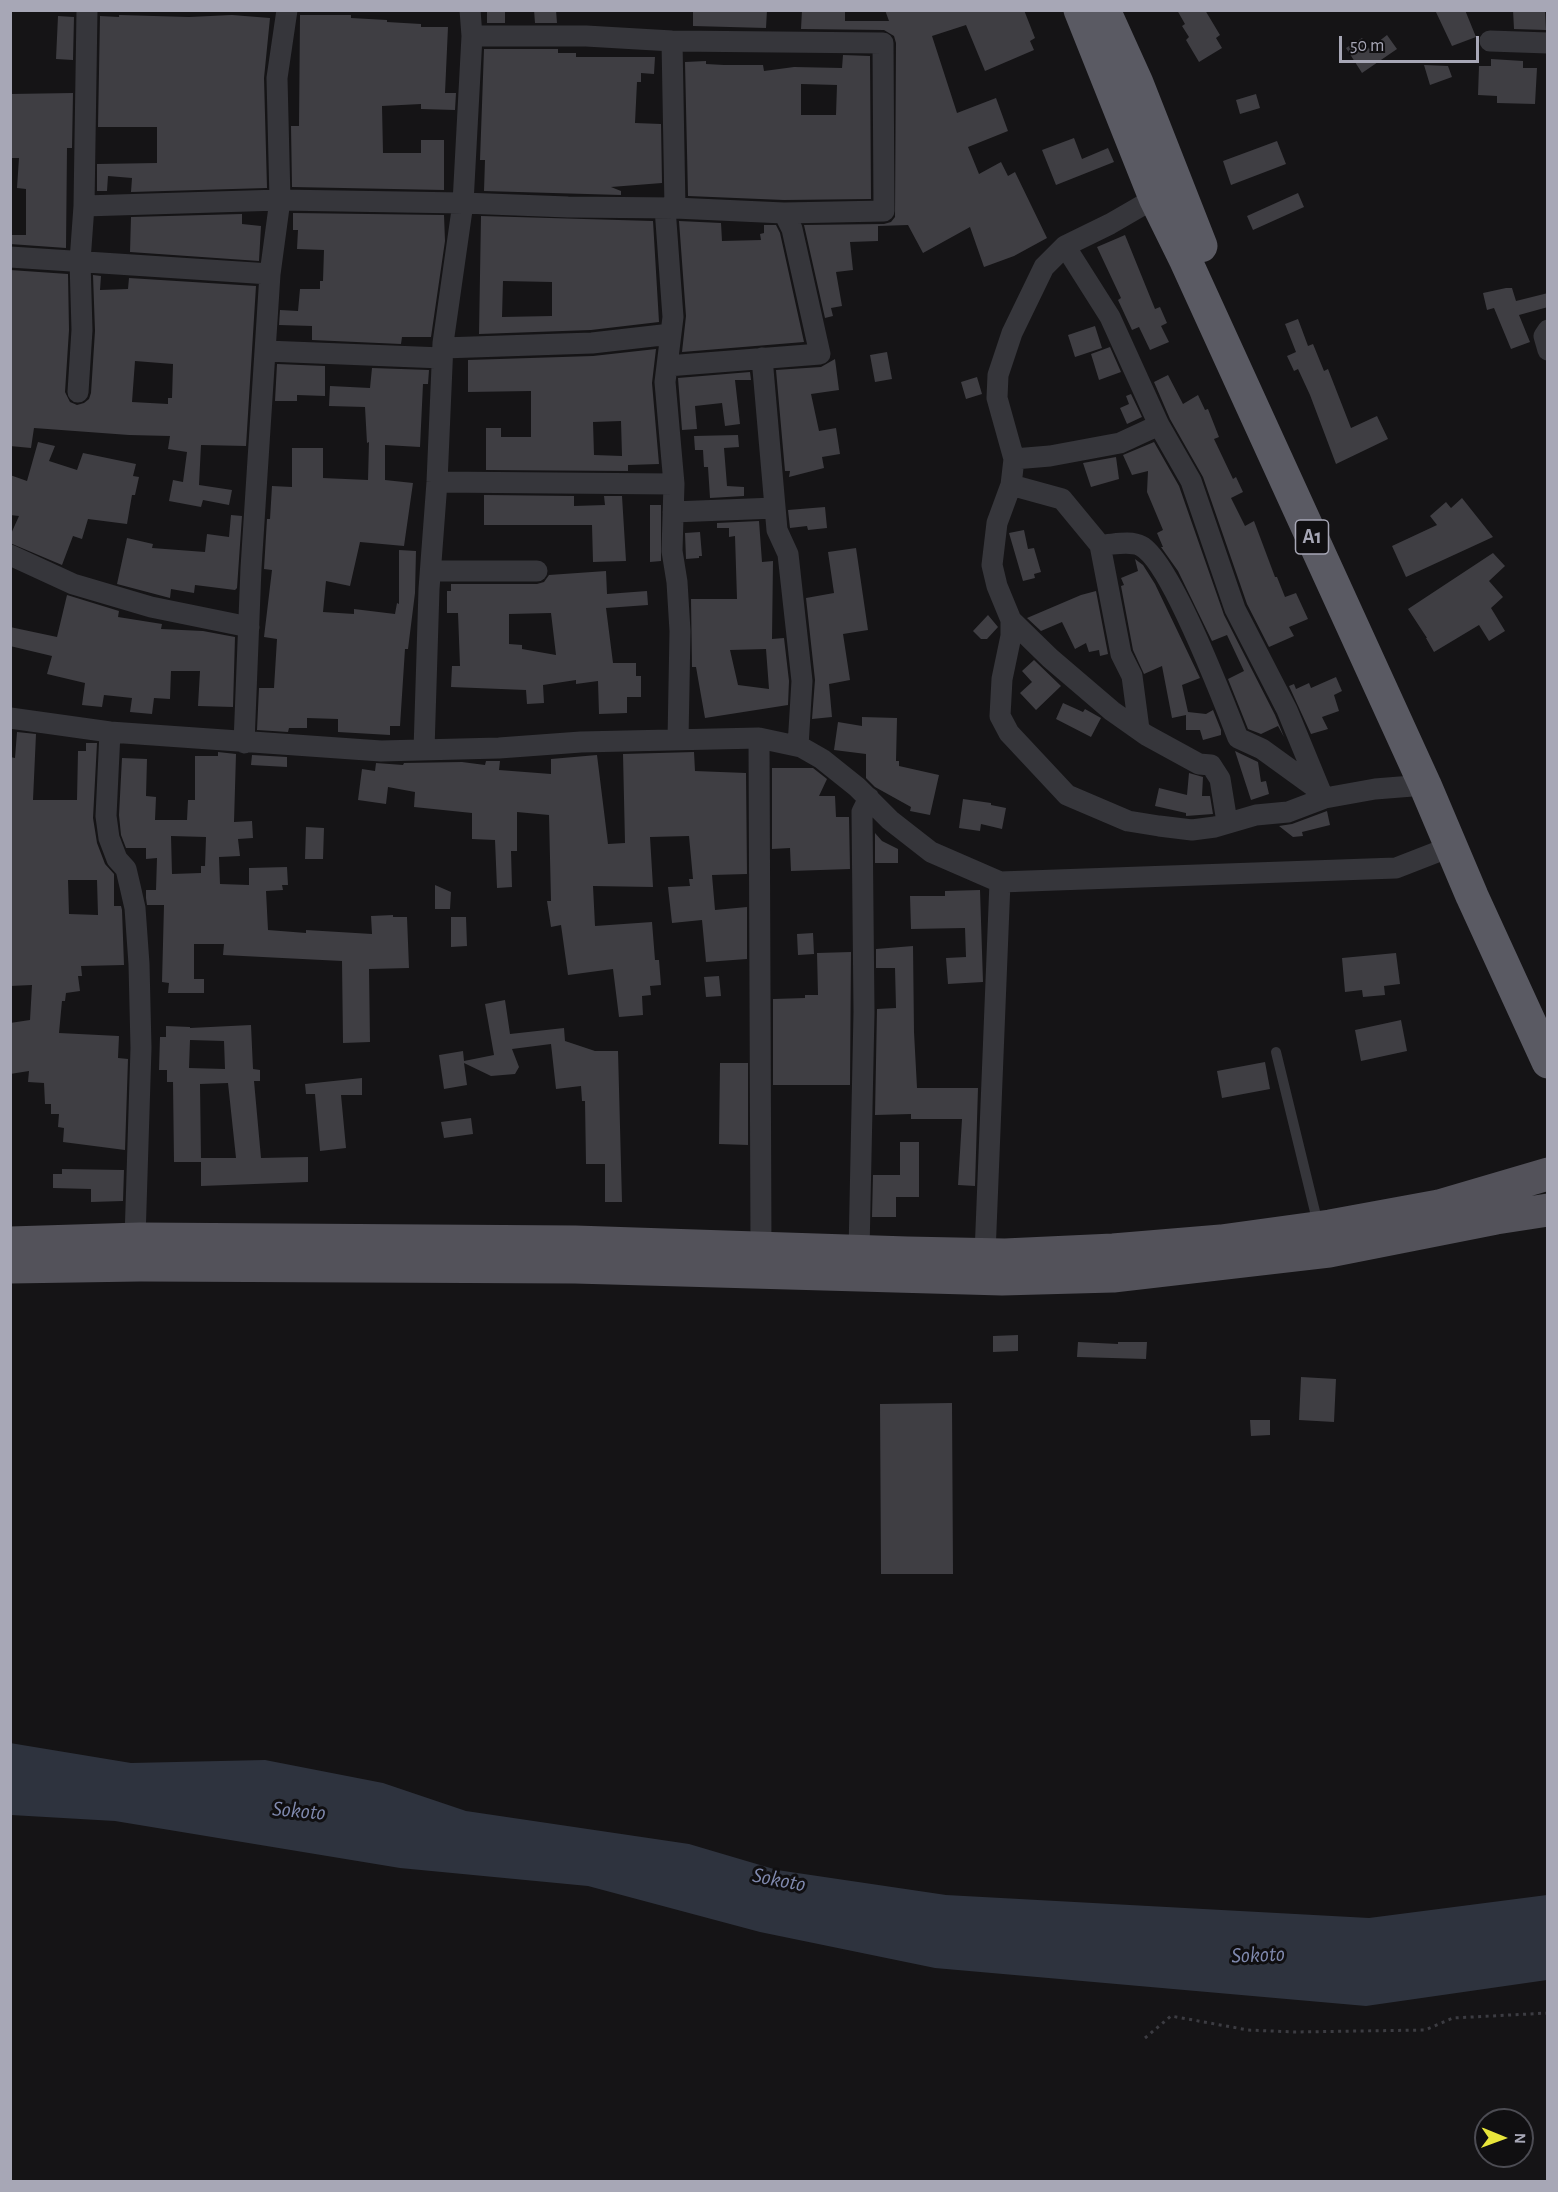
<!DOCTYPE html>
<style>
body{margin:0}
#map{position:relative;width:1558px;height:2192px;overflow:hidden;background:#151416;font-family:"Alegreya Sans",sans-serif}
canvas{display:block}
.frame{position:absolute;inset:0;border:12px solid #a7a7b6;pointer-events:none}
.north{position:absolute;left:1474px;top:2108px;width:60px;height:60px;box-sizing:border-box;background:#100f11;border:2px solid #4c4c53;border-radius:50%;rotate:91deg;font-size:16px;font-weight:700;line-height:24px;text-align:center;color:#a7a7b6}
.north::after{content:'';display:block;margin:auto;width:21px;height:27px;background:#e8e53b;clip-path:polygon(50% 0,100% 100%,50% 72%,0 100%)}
.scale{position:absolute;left:1339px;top:36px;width:140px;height:27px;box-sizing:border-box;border:3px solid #a7a7b6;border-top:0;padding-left:8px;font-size:18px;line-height:21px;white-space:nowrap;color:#a7a7b6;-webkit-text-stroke:4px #100f11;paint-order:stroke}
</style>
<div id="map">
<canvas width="1558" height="2192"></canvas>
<div class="frame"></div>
<div class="north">N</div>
<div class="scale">50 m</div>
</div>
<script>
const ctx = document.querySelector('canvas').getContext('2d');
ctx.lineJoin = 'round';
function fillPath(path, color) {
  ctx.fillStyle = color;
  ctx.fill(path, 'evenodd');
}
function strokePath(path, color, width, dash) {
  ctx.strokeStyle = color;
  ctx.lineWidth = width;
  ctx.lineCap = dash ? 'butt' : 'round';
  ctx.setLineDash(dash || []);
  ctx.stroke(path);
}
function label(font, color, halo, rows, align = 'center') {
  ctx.font = font + ' "Alegreya Sans",sans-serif';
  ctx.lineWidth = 6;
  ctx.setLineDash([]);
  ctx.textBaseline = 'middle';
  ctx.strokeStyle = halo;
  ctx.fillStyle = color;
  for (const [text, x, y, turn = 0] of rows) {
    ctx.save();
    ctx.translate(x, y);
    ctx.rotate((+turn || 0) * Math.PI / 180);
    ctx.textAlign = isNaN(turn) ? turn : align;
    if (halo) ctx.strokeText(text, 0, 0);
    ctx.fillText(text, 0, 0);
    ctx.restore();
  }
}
const water = new Path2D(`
 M10,1743L131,1763L265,1760L383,1783L466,1811L689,1844L777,1870L946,1895L1369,1918L1547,1895V1980L1366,2006L935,1968L760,1932L588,1886L400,1868L115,1821L11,1815Z`);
const building = new Path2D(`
 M487,10H505V23H487Z
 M534,10H556L557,23H535Z
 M693,10H767L766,28L693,26Z
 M802,10H845V21H889L885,10H1024L1035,38L1030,41L1034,50L985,71L966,25L932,36L957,113L996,98L1008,131L968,147L979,174L1001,162L1008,176L1015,172L1047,238L1014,256L984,267L970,227L923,253L908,225L878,226V241L850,242L853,270L836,272L842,306L831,308L833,316L825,318L804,225L884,224L891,222L895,217L896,43L894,36L884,30L801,29Z
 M1177,10H1205L1220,35L1216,38L1222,48L1199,62L1186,40L1189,37L1182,26L1185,24Z
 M1435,10H1465L1476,37L1452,46Z
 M1513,10H1545L1546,30L1514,29Z
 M119,15L189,17L232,15L270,18L264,78L267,188L131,192L132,178L108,176L107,191H97V164L157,163V127H98L100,16L119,17Z
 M300,15H351V18L387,20V22L421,24V27H448L445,93H456L455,110L421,109V104L382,106L383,153H421V140H444V190L292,187L291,126H299Z
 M58,16L74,17L73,60L56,59Z
 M1387,35L1397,49L1362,73L1346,48L1362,38L1369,49Z
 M484,49H558V53H576V57H655L654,74L641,73V82H637L635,123L661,124L662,183L611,187L621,191V195L484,191L485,160H480Z
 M843,55L870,56L871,199L784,200L688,196L685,62L706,61V64L724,65H763L764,71L794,67L842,68ZM801,84L837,85L836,115H801Z
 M1491,59L1523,61V68H1537L1535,104L1497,103V96L1478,95L1479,66H1491Z
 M1424,65L1448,66L1452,77L1430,85Z
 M73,93L72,148H67L66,248L10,244V235H26V189L17,188L19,158H10V94Z
 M1256,94L1260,108L1240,114L1236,100Z
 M1074,138L1082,159L1108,148L1114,162L1056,185L1042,150Z
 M1277,141L1286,164L1231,185L1223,161Z
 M1298,193L1304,207L1253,230L1247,216Z
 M293,213L444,215L445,241L431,337H402L401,344L312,340V326L279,325L280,310L298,311L300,289H320V281H323L324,250L297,249L298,230H293Z
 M242,214V224L261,226L259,261L130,252L131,217Z
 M481,216L653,221L659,322L591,330L479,334ZM503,281L552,282V316L502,317Z
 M679,221L721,223L722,241L761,240L760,234L764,233V225H776L780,233L804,342L682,352L686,316Z
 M1125,235L1155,309L1160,307L1167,323L1161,326L1169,342L1150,350L1139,327L1132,330L1118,300L1121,298L1097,247Z
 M10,270L68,274L69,330L65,392L70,402L77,405L84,403L89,399L91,393L95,331L93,275L101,276L100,290L128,289L129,278L256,286L246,446L201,445L199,485L232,490L229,505L203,500L201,507L169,501L173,480L183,482L187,452L168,449L170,436L129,435L34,428L31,448L10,446L12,381ZM135,361L173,364L172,398H168V404L132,402Z
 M1506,288H1512L1516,301L1548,293V307L1519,315L1530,342L1511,349L1494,308L1487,310L1483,293Z
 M1298,319L1308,346L1313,344L1324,371L1328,369L1351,428L1377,416L1388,439L1336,464L1310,395L1298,369L1294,371L1287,356L1296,352L1285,324Z
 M1095,326L1102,348L1075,357L1068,335Z
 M1110,347L1121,372L1099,380L1091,354Z
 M656,349L652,383L659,464L628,465V471L486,470V428H501V437H531V391L468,392V360L593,356ZM621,421L622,456L594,455L593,422Z
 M887,352L892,379L875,382L870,355Z
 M835,359L839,390L811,394L819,431L836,428L840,454L822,457L824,468L789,477L790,471H785L776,370L821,367Z
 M277,364L325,366V396L297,395V401H275Z
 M372,368L429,370L428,384H423L420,447L385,445V480L413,483L404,546L360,542L350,586L326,581L323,612L354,614V609L395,614L397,603L399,604V550L416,551L415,593L408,649H405L400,726H390V735L338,732V719L307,718V728H289L288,732L257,730L259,688H274L277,639L264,637L272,570L264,569L267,519H270L272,486L292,487V448H323V478L368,480L369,442L367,443L365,407L329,406L330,386L370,388Z
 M750,372L751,380H735L740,424L725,426L722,403L695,406L697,429L682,430L678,378Z
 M1168,375L1183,404L1198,395L1205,410L1208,409L1219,437L1214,439L1233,479L1236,477L1243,492L1231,498L1245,526L1254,521L1275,577H1277L1285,597L1296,593L1308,619L1289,627L1294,636L1269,647L1247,604L1203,477L1170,419L1154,382Z
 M977,377L982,394L966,399L961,382Z
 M1131,394L1142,417L1127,424L1120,408L1129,404L1126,396Z
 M738,435L739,447L724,448L727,486L744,487V496L710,498L708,467H704L703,450H695L694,436Z
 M38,442L55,446L49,461L77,470L83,453L136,464L133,476L139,477L135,495H132L127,524L88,519L82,539L73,536L62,565L10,543V536L19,516L10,515V475L27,481Z
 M1154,442L1179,486L1224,615L1275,715L1284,737L1278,726L1261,734L1248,729L1228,679L1244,671L1227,635L1212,641L1178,571L1161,547H1163L1157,533L1163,530L1147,492L1148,471L1132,475L1123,455Z
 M1116,457L1119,479L1091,487L1083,463Z
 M484,495L574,496V506L605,505L604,496H622L626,561L593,562L592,525H484Z
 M1462,498L1493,537L1406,577L1392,546L1437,525L1430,516L1446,502L1451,508Z
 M650,505H661V561L650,562Z
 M825,507L827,528L808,530L807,526L790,528L788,510Z
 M231,515L242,516L237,588L235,590L195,585L194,593L171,589L170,598L117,584L127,538L153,544L152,548L205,552L207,534L229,537Z
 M759,521L762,562L773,561L772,639L784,638L789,681L788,705L705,718L696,667H692L691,599H737L735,536L729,537V528H717V523ZM766,649L769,689L738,685L730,650Z
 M1024,530L1028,549L1034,548L1041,572L1034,574L1035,578L1023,581L1009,533Z
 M700,532L702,556H699V558L686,559L685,533Z
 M856,548L868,630L843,634L850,680L829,684L832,717L812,719L815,680L806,598L834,593L828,552Z
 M1493,553L1505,566L1489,581L1503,597L1491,608L1505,631L1489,641L1479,625L1434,652L1426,638H1427L1408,609Z
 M1135,559L1143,565L1155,584L1200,678L1182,685L1188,712L1206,714L1213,710L1221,730V735L1203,740L1200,730H1186V715L1172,718L1162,666L1144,674L1133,650L1121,586L1124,585L1121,578L1138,571Z
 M606,571L607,594L647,591L648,605L606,608L613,663H636V676H641V697H627V713L599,714L598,681L576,684V680L543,685L544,703L527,704L526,690L451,687L452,666H460L458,613H447V591H451V584H537L544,582L549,575ZM551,613L556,655L522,649V645L509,644V614Z
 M1096,591L1108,654L1100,656L1099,650L1089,652L1086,643L1075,649L1062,622L1041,631L1027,618L1081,595Z
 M67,595L119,611L118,617L162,624L161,629L203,631L235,637L233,707L198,706L200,671H171L170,699L154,698L152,714L130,712L132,698L104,695L102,707L82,705L85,683L47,674L52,656L10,646V627L57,637Z
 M988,615L998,627L987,639H981L973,631Z
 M1034,660L1061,686L1036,710L1020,693L1032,682L1022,671Z
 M1336,677L1342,691L1334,695L1339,711L1322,717L1328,729L1311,734L1289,686L1294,684L1296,689L1309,683L1311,688Z
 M1063,703L1083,712L1085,709L1101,718L1091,737L1056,719Z
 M862,717L897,718L896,761H899V766L939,775L930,815L910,811L911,807L875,787L866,778V754L834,750L838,722L862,726Z
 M17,732L36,734L33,800H77L78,751H86V743H97L93,818L97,843L105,864L114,874V906H121L122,910L124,965L81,966L82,976H78L80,991L66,993L65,1001H62L59,1033L119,1036L118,1058L128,1059L125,1150L63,1142L64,1128L58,1127L59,1114H51V1104H45L44,1083L28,1082L29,1071L10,1074V1023L30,1020L32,985L10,986V757L15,758ZM68,880H97L98,915L69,914Z
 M1235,751L1258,762L1261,782L1266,781L1269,794L1251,800Z
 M218,752L236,754L234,822L252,821L253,838L238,839L240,856L219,857L220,884L249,885V868L287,867L288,885H282L283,890L266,891L268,930L306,933V930L372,934L371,916L393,915V917H407L409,968L369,969L370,1042L343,1043L342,961L223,955L224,944H194V979H204V993H168L169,983L162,982L164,905H147L146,898V890H156L157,858L146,859V848H126L121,835L119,815L122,758L147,759L146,796L156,797L155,820H187L188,800H195V756H218ZM171,836L206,837L205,866H201V873L172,874Z
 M694,752L695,771L746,773L747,874L712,875L715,910L747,907V959L706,962L702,920L672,923L668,887L690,886L689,879H693L689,836L650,837L653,887L593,886L595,926L652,922L655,960H659L661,985L650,986L651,995L642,996L643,1015L619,1017L613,969L568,975L561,925L551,927L547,901H551L549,815L517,812V851H511L512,887L497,888L495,840L472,839V813L414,807L415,792L388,787L386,804L358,800L362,769L375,771L376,763L403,765L404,763L462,762L485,765L486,761H500L499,770L551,774V759L597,755L608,844L625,843L623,754Z
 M252,755L287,757V767L251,765Z
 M772,768H813L827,779L819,796H835L836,817H849L850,869L791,871L790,848L772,849Z
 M1189,773L1203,777L1202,796H1210L1213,814L1186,816V813L1155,806L1159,788L1187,795Z
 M963,799L991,803V805L1006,808L1002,829L981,824L980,831L959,828Z
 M1327,811L1330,825L1302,832L1303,836L1293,837L1279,826L1292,824Z
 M306,827L324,828L323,859H305Z
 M875,833L882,841L898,849V863H875Z
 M435,885L451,892L450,909H435Z
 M980,890L983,982L948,984L946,958L966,957L965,928L911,929L910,896H945V891Z
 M451,917H466L467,946L451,947Z
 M813,933L814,954L798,955L797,934Z
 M913,946L914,1032L917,1088H978L975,1186L958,1185L962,1119H911V1114L875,1115L877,1009L896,1008L895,968H876V949Z
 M851,952L850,1085H773V999L805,998V995H818L817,953Z
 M1396,953L1400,984L1384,986L1385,995L1363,997L1362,990L1345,992L1342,958Z
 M719,976L721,996L706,997L704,977Z
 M505,1000L510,1034L564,1028L565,1041L595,1051H618L622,1202H605V1164H586L585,1101H582L581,1086L556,1089L551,1044L512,1049L519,1067L515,1074L491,1076L464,1063L467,1085L444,1089L439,1055L463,1051L464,1061L494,1055L485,1004Z
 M1401,1020L1407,1051L1361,1061L1355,1030Z
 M251,1025L253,1069L260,1070V1081H254L261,1158L308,1157V1182L201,1186V1162H174L173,1082H167V1070H159L160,1037H166V1026L190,1027V1028ZM190,1040L224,1041L225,1069L189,1068ZM228,1083L236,1158H201L200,1084Z
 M1265,1062L1270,1089L1222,1098L1217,1071Z
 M720,1063H748V1145L719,1144Z
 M362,1078V1095H341L346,1148L320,1151L315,1094H306L305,1084Z
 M471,1118L473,1134L444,1138L441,1122Z
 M900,1142H919V1197H896V1217H872L873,1175H900Z
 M62,1169L124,1170L123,1201L91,1202V1189L53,1188V1174H62Z
 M1018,1335V1351L993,1352V1336Z
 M1078,1342L1118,1344V1342H1147L1146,1359L1077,1357Z
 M1301,1377L1336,1379L1334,1422L1299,1420Z
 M952,1403L953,1574H881L880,1404Z
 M1250,1420H1270V1435L1251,1436Z`);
const path = new Path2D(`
 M1145,2038L1171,2016L1248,2030L1295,2032L1425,2030L1453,2018L1548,2013`);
const service = new Path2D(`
 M1276,1052L1318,1224`);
const minor = new Path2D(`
 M672,41L675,208
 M1490,41L1548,43
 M1155,198L1110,224L1065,246L1044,267L1012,333L998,375L997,398L1014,459L1011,485L997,523L992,565L997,586L1011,620V636L1002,679L1000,716L1009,733L1067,795L1128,821L1159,826L1192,830L1215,827L1256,815L1288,812L1325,798L1375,789L1425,785
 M84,206L280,200L463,203L568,207L675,208L784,213L884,211L883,43L672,41L586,36H472
 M665,208L673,317L665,382L674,484L672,551L677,582L680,631L678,740
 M1065,246L1110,317L1159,425L1191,481L1235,609L1287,710L1320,790
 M10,257L270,274
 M1548,330L1544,336L1548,350
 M443,348L592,343L671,334
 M266,351L442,358
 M762,358L777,530L788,554L802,681L798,746
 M667,366L820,354L792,229L784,213
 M78,392L82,330L80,261L84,206L87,10
 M1014,459L1050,456L1120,443L1159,425
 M437,482L674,484
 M1011,485L1062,499L1100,545C1112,545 1130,540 1141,546C1170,561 1224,702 1238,738L1262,749L1320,791
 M673,512L775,508
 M1100,545L1121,654L1132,676L1139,729
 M10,555L73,584L151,607L249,627
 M431,571H537
 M1011,620L1050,658L1112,711L1146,735L1199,764L1211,765L1220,779L1227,822
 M10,718L110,732L381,751L499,748L581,742L759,738L801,747L822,759L857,787L890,820L931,852L1000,882L1396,868L1450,847
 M110,732L106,816L109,838L117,859L126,869L130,886L135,908L139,964L141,1048L135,1239
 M759,738L761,1248
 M244,743L251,568L270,274L280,200L277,78L287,10
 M424,750L429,589L437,482L443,343L463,203L472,36L470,10
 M859,1252L864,1012L862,812L869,798
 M985,1254L1000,882`);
const primary = new Path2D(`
 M10,1243L140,1239L575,1242L907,1253L1005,1255L1113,1250L1221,1241L1330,1226L1439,1206L1548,1174
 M10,1267L140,1265L575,1267L1002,1279L1113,1276L1329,1251L1496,1218L1548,1210`);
const trunk = new Path2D(`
 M1080,10L1155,198L1185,259L1425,785L1472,896L1548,1062
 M1104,10L1137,83L1201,246`);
const shields = [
 [1312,537,33]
];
const shieldNames = [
 ["A1",1312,537]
];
const waterNames = [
 ["Sokoto",299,1811,5],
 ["Sokoto",779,1880,11],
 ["Sokoto",1258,1955,-2]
];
fillPath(water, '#2e333e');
fillPath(building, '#3f3e43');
strokePath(path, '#3c3c42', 3, [3, 4.5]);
strokePath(service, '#36363b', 10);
strokePath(minor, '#36363b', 21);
strokePath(primary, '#53525a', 33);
strokePath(trunk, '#5a5a63', 33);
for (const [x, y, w] of shields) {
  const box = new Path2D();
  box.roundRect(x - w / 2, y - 17, w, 34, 4.5);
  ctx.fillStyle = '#100f11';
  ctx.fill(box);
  strokePath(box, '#a7a7b6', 1.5);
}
label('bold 20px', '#a7a7b6', null, shieldNames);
label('italic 22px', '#808aaf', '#100f11', waterNames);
</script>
